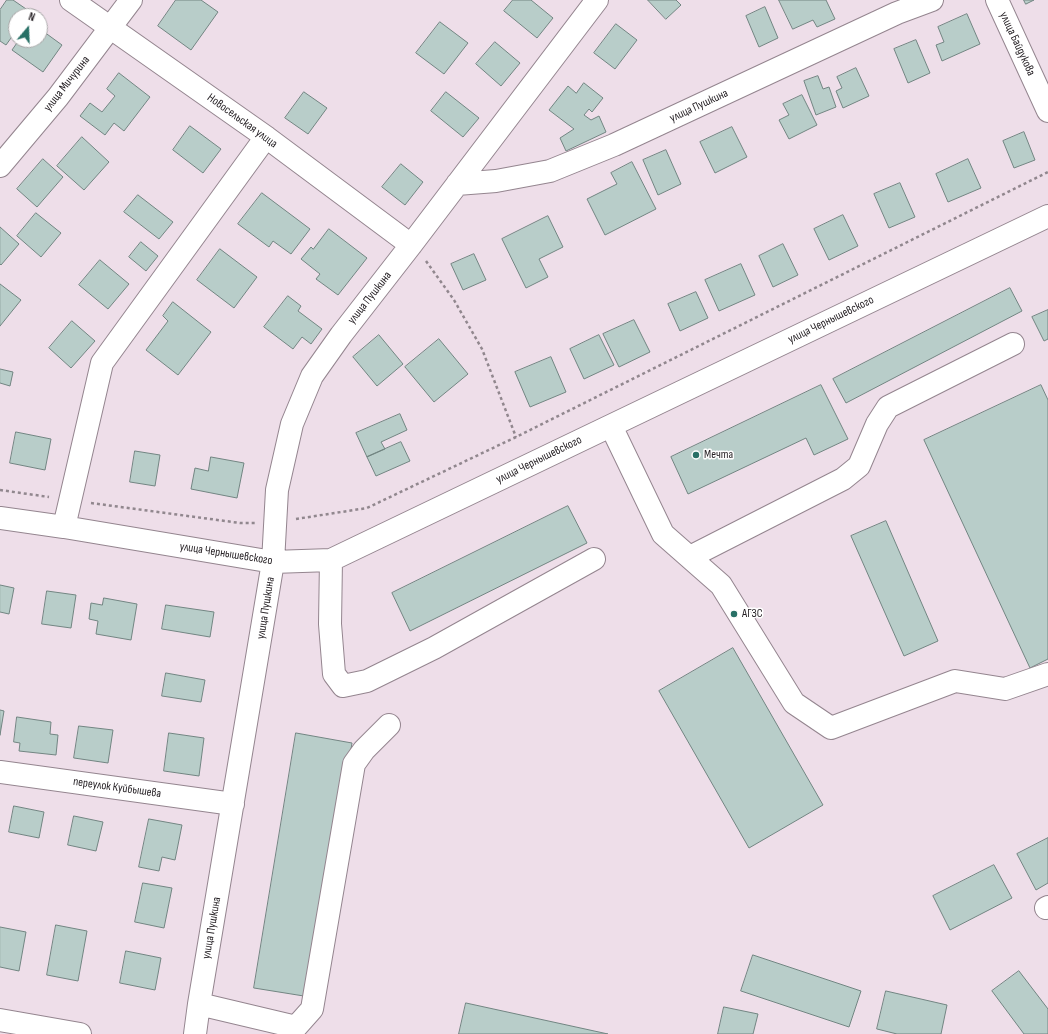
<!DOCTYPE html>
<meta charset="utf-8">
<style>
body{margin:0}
#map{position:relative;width:1048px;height:1034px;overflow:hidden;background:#eedee9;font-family:"Sofia Sans Condensed",sans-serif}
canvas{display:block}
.north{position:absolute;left:8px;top:8px;width:40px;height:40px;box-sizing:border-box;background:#fff;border:1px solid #a9a7a8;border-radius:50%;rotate:19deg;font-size:11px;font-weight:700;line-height:16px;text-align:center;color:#272226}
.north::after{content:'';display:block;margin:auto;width:14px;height:18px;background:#287066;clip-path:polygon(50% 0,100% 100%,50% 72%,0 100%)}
</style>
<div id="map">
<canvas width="1048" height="1034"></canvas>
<div class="north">N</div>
</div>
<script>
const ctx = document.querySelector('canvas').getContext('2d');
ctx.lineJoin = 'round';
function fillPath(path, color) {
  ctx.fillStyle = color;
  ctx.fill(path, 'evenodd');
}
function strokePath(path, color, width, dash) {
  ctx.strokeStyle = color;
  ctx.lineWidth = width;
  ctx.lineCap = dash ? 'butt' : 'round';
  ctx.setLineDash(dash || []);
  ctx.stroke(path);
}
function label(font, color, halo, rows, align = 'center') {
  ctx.font = font + ' "Sofia Sans Condensed",sans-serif';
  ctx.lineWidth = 3;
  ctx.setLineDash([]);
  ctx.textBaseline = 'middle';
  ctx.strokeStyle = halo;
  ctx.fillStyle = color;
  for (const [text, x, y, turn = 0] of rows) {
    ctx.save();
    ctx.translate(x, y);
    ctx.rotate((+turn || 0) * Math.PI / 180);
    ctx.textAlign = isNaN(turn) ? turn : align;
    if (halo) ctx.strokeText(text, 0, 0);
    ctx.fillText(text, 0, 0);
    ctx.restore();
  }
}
const building = new Path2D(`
 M7,0H13L29,11L26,16H16V31L6,45L0,41V10Z
 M176,0H201L218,12L191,50L158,26Z
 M513,0H531L553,18L537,38L504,11Z
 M648,0H676L681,5L666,19Z
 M779,0H826L835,19L817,27L813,20L793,29Z
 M1024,0H1034L1026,4Z
 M765,7L778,38L759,47L746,16Z
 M967,14L980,44L942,61L936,45L944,42L938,27Z
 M440,22L468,43L444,74L416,53Z
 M616,24L637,40L615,69L594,53Z
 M40,29L62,45L43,72L12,50L19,40H40Z
 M916,40L930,73L908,83L894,49Z
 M495,42L520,63L501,86L476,64Z
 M856,68L869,96L843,108L836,91L842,88L837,77Z
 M119,73L150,97L124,131L114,123L105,135L80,116L90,103L102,112L115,96L107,89Z
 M818,76L823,89L829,87L836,107L816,115L804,81Z
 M584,83L603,98L592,112L589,109L584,115L591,120L599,116L606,132L566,151L560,138L574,129L549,110L568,86L576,93Z
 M304,92L327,108L308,134L285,118Z
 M446,92L479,118L463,137L431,111Z
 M802,95L817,125L789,139L779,120L789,115L783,104Z
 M190,126L221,149L203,173L173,150Z
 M732,127L747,157L715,173L700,142Z
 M1024,132L1035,160L1014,168L1003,141Z
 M82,137L109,162L84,190L57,166Z
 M666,150L681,184L658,195L643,160Z
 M43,159L63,177L37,207L17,189Z
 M968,159L981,188L948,202L936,174Z
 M632,162L656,209L605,235L587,199L617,184L611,173Z
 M401,164L423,182L405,205L382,187Z
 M900,183L915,217L889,228L874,194Z
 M262,193L310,229L291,254L273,241L269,247L238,224Z
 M138,195L173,222L159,239L124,212Z
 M36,213L61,233L41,257L17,236Z
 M843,215L858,246L829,260L814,229Z
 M548,216L563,247L539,259L548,277L526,288L502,239Z
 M0,227L19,244L1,265L0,264Z
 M329,229L367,258L338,295L316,279L320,274L301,259L311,247L313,249Z
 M141,242L158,256L146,271L129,257Z
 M783,244L798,275L773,287L759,256Z
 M220,249L257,277L234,308L197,280Z
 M474,254L486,280L463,290L451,264Z
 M100,260L129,284L108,309L79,285Z
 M741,264L755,295L719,311L705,280Z
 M0,284L21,300L0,326Z
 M1010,288L1022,311L846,403L833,379Z
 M696,292L708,318L680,331L668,304Z
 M288,296L301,306L298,311L322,329L311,344L302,337L293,349L264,327Z
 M173,302L211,332L178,375L146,350L168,321L163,316Z
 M1048,310V339L1044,341L1032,317Z
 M634,320L650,352L619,367L603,334Z
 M72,321L95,341L71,368L49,348Z
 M379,335L403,364L377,386L353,357Z
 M599,335L614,365L584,379L570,349Z
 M439,339L468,374L434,402L405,367Z
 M551,357L566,392L530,407L515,372Z
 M0,369L13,372L10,386L0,383Z
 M821,385L848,439L814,455L806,438L688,494L671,457Z
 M1041,385L1048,400V659L1030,668L924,440Z
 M400,414L407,430L381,442L385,449L367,457L356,433Z
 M16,432L51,439L45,470L10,463Z
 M401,442L410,461L376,476L367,457Z
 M135,451L160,455L155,486L130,482Z
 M211,457L244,463L237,498L191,489L195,468L208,471Z
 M568,506L587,543L410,631L392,593Z
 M886,521L938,641L904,656L851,536Z
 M0,585L14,588L9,614L0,612Z
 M47,591L76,595L71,628L42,624Z
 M104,598L137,604L131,640L96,634L98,621L89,619L91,603L102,605Z
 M166,605L214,612L210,637L162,629Z
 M733,648L823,805L749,848L659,691Z
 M166,673L205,680L201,702L162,696Z
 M0,710L4,711L0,735Z
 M17,717L51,722L50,734L58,735L56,755L19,751L20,743L14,742Z
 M79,726L113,730L108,763L74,758Z
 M169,733L204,738L199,776L164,771Z
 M296,733L352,743L310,997L254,988Z
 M14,806L44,812L39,838L9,832Z
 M74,816L103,822L96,851L68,845Z
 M149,819L182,825L175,860L162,857L159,871L139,867Z
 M1048,838V883L1036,890L1017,854Z
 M994,865L1012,898L950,930L933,896Z
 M143,883L172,888L164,928L135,922Z
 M56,925L87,931L78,981L47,975Z
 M0,927L26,932L19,971L0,967Z
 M126,951L161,958L155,990L120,983Z
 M753,955L861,991L849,1027L741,991Z
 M1019,971L1048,1009V1034H1024L992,991Z
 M886,991L947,1005L941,1034H897L877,1029Z
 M466,1003L608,1034H459Z
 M724,1007L758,1014L753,1034H718Z`);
const path = new Path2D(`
 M426,261L454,300L482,349L516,437
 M0,490L49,497
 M91,503L240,523H255
 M296,519L367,508L516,437L1048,172`);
const minor = new Path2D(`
 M71,0L266,137L411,245
 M997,0L1048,111
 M0,166L58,97L131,0
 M457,184L496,181L550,171L614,145L897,13L932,0
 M611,426L663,534L721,585L794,703L831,728L955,681L1005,689L1048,674
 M0,518L64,527L273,562L331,560L1048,216
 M64,527L102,363L266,137
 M690,557L843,479L859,466L877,424L888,407L1013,344
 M331,560L330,624L334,674L343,686L367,681L434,648L594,559
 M0,772L233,804
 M1046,908L1048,907
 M199,1004L296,1027L312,1009L354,764L364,750L389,725
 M0,1020L80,1034
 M195,1034L199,1004L273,562L277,490L292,424L312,376L341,335L411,245L597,0`);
const markers = [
 [696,455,4,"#287066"],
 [734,614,4,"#287066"]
];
const streetNames = [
 ["улица Байдукова",1017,44,65],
 ["улица Мичурина",67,84,-52],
 ["улица Пушкина",699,106,-25],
 ["Новосельская улица",242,121,36],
 ["улица Пушкина",370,298,-52],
 ["улица Чернышевского",831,320,-26],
 ["улица Чернышевского",539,460,-26],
 ["улица Чернышевского",226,554,9],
 ["улица Пушкина",266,608,-81],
 ["переулок Куйбышева",117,788,8],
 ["улица Пушкина",212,928,-80]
];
const poiNames = [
 ["Мечта",704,455],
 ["АГЗС",742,614]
];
fillPath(building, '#b8cdc9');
strokePath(building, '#728582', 1);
strokePath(minor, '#94858f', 24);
strokePath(path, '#91878e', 2.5, [3, 3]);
strokePath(minor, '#fff', 22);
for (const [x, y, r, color] of markers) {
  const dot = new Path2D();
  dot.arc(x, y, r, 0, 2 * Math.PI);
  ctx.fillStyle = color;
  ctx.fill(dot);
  strokePath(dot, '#fff', 1.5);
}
label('12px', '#272226', '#fff', streetNames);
label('12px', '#272226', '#fff', poiNames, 'left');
</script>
